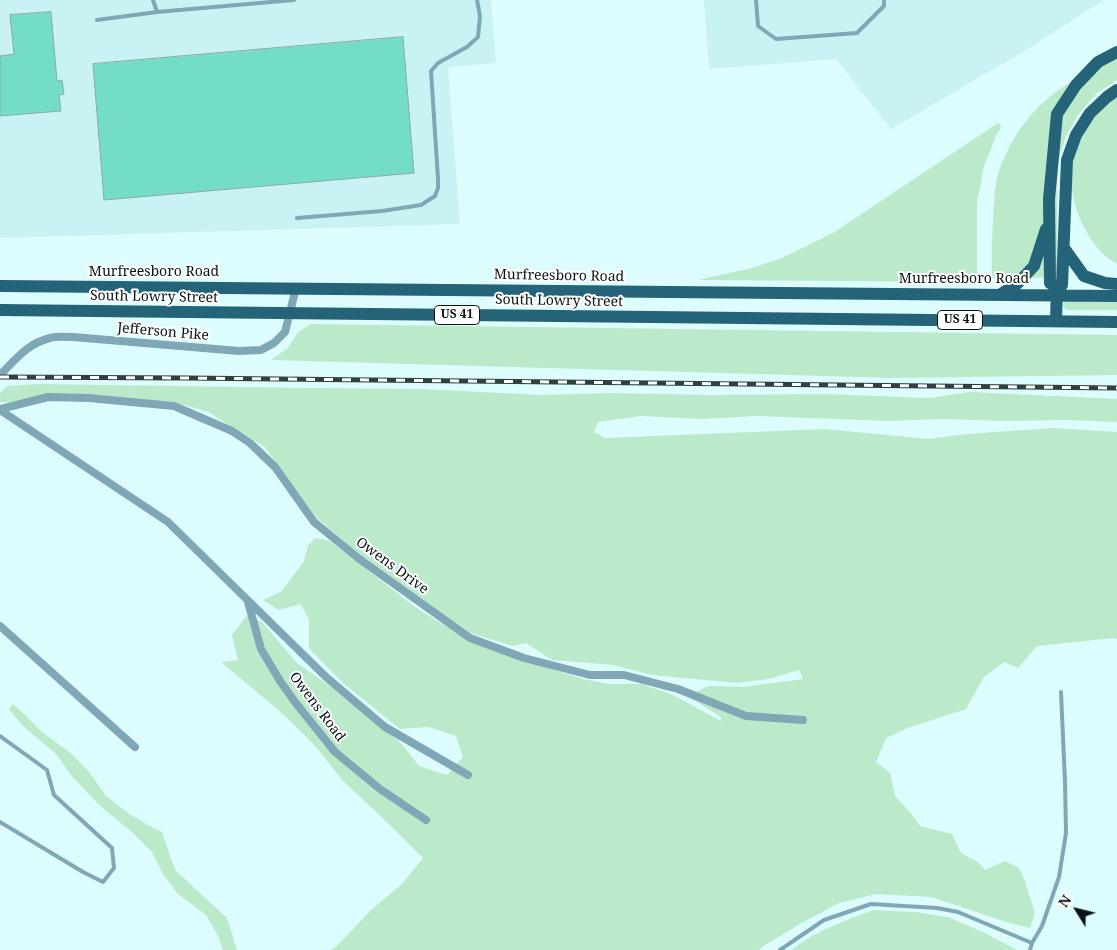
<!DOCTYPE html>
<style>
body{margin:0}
#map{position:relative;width:1117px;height:950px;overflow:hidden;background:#ddfcfd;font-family:"Noto Serif",serif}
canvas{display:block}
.north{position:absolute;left:1052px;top:885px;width:50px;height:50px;-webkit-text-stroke:4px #fff;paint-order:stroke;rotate:306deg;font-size:14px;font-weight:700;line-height:20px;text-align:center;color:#091415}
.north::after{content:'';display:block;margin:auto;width:18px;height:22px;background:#091415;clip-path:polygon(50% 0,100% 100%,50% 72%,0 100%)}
</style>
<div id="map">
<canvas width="1117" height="950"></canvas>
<div class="north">N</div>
</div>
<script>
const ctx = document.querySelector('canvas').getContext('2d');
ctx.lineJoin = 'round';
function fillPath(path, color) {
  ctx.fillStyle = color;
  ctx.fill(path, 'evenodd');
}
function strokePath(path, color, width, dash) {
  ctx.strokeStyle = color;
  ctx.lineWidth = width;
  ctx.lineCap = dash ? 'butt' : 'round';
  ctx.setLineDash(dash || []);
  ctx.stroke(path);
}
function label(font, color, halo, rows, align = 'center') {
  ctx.font = font + ' "Noto Serif",serif';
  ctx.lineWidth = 4;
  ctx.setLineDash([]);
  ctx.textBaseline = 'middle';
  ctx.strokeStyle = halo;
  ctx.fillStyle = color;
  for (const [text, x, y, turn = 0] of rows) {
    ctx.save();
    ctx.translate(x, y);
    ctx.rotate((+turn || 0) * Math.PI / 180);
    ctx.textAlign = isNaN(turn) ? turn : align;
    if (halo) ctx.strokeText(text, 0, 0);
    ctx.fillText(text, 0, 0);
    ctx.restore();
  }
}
const built = new Path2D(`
 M0,0H491L496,63L448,67L460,224L0,238Z
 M704,0H1104L1021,53L891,129L836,59L709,69Z`);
const green = new Path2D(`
 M1117,59V80L1096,94L1078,115L1066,136L1059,159L1057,181V273L1054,278L992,277C991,258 992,239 993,220C994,205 994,189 998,175C1009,138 1034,105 1066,85C1082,75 1100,67 1117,59Z
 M1117,95V264C1102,256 1092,242 1084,227C1068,197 1067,163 1083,131C1092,116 1104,106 1117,95Z
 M998,123L1000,124L1001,127L996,136L984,166L977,203V282L701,280V279L748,269L782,258L833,233Z
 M1066,301H1117V310H1067L1064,308L1063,305Z
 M311,324L1117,335V375L894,378L271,360L288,348L298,332Z
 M37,384L312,388L423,389L541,395L611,393L709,395L824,394L929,398L970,392L1117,399V422L1067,420L1003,421L943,419L887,421L757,416L702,419L641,416L598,422L594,432L605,438L825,429L928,439L967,434L1053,428L1117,432V639L1113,638L1037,646L1018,668L1004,662L983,678L966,709L945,716L910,727L886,738L876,762L890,773L895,796L910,812L920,826L952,834L961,853L978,862L985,870L1005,861L1019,868L1025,881L1035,913L1030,928L1010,923L931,897L876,894L839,903L800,924L762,947L759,950H331L339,944L371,910L402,884L423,858L390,825L343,781L316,747L284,715L221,662L238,660L232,635L246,616L262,622L297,663L334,689L401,743L419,766L447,775L463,757L456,736L429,727L400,729L343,683L309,648V620L301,604L279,610L263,600L282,591L304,561L308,545L316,538L330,541L415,607L470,641L527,655L545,667L583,679L608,684H642L673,695L721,721V717L687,696L708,686L743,687L803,679L799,670L768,679L738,683L652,675L613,665L552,660L526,643L513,646L470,633L350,547L314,515L265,447L208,412L174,402L86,396L14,403L0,402V393L7,386Z
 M13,704L24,714L42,732L73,755L90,773L106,796L128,813L148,825L162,832L175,870L227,918L237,950H223L218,936L206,915L178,894L163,874L152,852L134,834L99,805L70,774L56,754L23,726L9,709Z
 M874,910L915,912L948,917L985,933L1017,950H791C817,930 844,921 874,910Z`);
const building = new Path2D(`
 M51,12L57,81L62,80L64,94L59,95L61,111L0,116V56L14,54L10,15Z
 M403,37L414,173L104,200L93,64Z`);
const service = new Path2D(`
 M153,0L157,12L294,0
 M756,0L758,26L776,39L857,33L884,6V0
 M97,20L157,12
 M297,218L382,211L421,205L435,196L438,188V179L431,71L438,63L467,47L478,37L480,16L477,0
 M0,736L47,770L54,795L112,848L114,868L103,882L83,872L0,822
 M780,950L824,920L871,904L937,908L958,912L1032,943
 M1030,950L1032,943L1042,926L1059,877L1066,833L1065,782L1061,692`);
const minor = new Path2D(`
 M0,375C15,360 28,343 50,338C57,336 66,337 73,337L239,351L261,350L274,343L285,332L296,288
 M0,409L48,397L89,398L174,406L232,431L250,443L275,467L314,522L358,558L470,638L524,658L590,675H624L678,689L746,716L803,720
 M0,410L168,522L326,677L385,727L468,775
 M248,602L261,649L280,681L295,702L335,752L380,789L426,820
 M0,626L135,747`);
const primary = new Path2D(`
 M1064,248L1084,276L1105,283L1117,284
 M0,286L1117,296
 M1057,287L1050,283L1049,199L1057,114L1076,85L1098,62L1117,52
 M1001,294L1017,284L1034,266L1046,229
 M0,310L1117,322
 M1056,321L1057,287L1062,285L1067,160L1076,135L1090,113L1107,97L1117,90`);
const rail = new Path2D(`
 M0,377L186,378L1117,388`);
const shields = [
 [457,315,45],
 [960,320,45]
];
const shieldNames = [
 ["US 41",457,315],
 ["US 41",960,320]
];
const streetNames = [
 ["Murfreesboro Road",154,272],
 ["Murfreesboro Road",559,276,1],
 ["Murfreesboro Road",964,279],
 ["South Lowry Street",154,297,1],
 ["South Lowry Street",559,301,1],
 ["Jefferson Pike",163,332,5],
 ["Owens Drive",392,566,36],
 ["Owens Road",317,707,53]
];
fillPath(built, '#c9f2f4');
fillPath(green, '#bbeaca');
fillPath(building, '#73ddc7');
strokePath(building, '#8faaa3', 1);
strokePath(service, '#80a7b6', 4);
strokePath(minor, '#80a7b6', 8);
strokePath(primary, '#246378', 12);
strokePath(rail, '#303f40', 5);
strokePath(rail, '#fff', 3, [9]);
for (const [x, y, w] of shields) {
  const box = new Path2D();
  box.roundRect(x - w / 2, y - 9.5, w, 19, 4);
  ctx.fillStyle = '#fff';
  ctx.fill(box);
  strokePath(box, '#091415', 1);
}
label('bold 12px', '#091415', null, shieldNames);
label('14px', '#091415', '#fff', streetNames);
</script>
